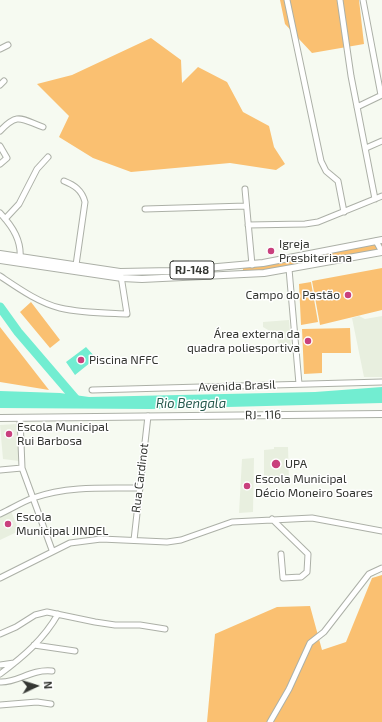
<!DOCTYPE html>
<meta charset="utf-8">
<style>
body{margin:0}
#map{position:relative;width:382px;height:722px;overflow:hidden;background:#f6faf1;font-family:"Exo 2",sans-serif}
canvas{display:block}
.north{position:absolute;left:16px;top:666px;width:40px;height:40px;-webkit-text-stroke:3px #fff;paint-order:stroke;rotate:86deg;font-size:11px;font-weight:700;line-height:16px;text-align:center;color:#343632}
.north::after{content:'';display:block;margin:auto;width:14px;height:18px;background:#343632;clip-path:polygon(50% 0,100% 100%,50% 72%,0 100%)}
</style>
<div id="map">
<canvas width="382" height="722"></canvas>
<div class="north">N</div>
</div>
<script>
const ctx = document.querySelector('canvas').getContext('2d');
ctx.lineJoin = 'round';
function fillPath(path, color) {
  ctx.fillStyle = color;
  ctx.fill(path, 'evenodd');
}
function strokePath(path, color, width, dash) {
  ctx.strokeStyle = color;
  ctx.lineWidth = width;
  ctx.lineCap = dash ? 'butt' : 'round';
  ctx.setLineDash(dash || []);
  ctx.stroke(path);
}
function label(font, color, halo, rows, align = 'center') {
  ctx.font = font + ' "Exo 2",sans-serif';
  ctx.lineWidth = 3;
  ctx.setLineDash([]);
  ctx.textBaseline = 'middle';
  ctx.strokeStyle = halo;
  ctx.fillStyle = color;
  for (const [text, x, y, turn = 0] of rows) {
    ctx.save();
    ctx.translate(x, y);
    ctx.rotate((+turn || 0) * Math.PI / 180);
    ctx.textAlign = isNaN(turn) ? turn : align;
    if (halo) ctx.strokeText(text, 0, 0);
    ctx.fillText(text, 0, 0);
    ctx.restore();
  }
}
const built = new Path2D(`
 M359,316L365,319L382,316V377H364L352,318Z
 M289,320L291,346L280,347L275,334L263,327V322Z
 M17,424L19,461L3,459L0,425Z
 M274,447H288L289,480L270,481L269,478L264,477V450L274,449Z
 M254,458L253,512L239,513L242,459Z
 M11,511L19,531L0,540V517Z`);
const green = new Path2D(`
 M280,0H359L364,44L312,53L285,24Z
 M151,38L181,60L182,83L198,67L227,82L243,112L269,126L274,147L285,164L276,170L230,163L131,172L93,158L59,137L69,116L37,84L72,75Z
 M382,240V250L243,275V267L315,257Z
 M382,268V310L320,325L312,281Z
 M311,282L318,322L301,325L299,284Z
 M31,302L60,340L50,348L20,312Z
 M0,327L49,390L0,382Z
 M350,328L351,353H322V373L304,374L302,329Z
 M382,575V722H207L215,634L277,607L310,606L322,650L346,642L372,578Z`);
const water = new Path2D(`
 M86,347L96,358L75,375L66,362Z
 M382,387V403L150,409L0,408V391L60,393L89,397L315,392Z`);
const river = new Path2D(`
 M0,307L18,332L79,403`);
const minor = new Path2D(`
 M287,0L321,161L326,171L338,181L344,212
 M340,0L351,76L375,199
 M363,0L381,95
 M0,49L8,45
 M0,85L4,81
 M357,107L382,95
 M0,131C18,112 21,119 43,127
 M0,146L7,158L0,164
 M366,148L382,141
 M64,181C74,185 82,190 85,202L76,265
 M245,189L252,265
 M145,209L246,206
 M0,213C13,227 22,241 20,260
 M5,219L19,204L37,169L48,157
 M248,225L305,224L318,222L382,196
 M376,241L382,252
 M289,269L299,384
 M0,276C18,288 39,303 60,308C81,313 105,313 127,314L121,276
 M92,390L382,382
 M20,418L22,468L52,550
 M0,470L22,468
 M0,514C11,509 22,502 33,498C67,486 103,488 139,488
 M272,519L308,554L307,572L301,577L283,578L281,554
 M134,540L148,416
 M0,578L70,543L101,539L167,542L181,540L232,522L312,518L382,531
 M0,634L16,627L35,615L47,612L95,622L115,625H140L165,629
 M34,645L75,651
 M0,665L14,663
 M0,674C23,657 44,639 58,614
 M0,682C18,683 30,669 52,671
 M0,705L37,702L51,704
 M270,722L289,689L310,643L324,632L369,574L382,568`);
const major = new Path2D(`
 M0,254L120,272L172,271L263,263L382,240
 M0,260L122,278L142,279L264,273L382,252
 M0,418L382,414`);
const markers = [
 [271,251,4,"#c9407d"],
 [348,295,4,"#c9407d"],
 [308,341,4,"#c9407d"],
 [81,360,4,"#c9407d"],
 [9,434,4,"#c9407d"],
 [276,464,5,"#c9407d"],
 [247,486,4,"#c9407d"],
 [8,524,4,"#c9407d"]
];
const shields = [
 [192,270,44]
];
const shieldNames = [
 ["RJ-148",192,270]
];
const poiNames = [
 ["Igreja",279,244],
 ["Presbiteriana",279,258],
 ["Campo do Pastão",340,295,"right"],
 ["Área externa da",300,334,"right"],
 ["quadra poliesportiva",300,348,"right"],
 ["Piscina NFFC",89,360],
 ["Escola Municipal",17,427],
 ["Rui Barbosa",17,441],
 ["UPA",285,464],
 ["Escola Municipal",255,479],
 ["Décio Moneiro Soares",255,493],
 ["Escola",16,517],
 ["Municipal JINDEL",16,531]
];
const streetNames = [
 ["Avenida Brasil",237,386,-2],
 ["RJ- 116",263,415,-1],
 ["Rua Cardinot",140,478,-83]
];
const waterNames = [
 ["Rio Bengala",191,404]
];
fillPath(built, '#e8efdf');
fillPath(green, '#fac071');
fillPath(water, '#72edd1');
strokePath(river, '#72edd1', 9);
strokePath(minor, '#acb0a7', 7);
strokePath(major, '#acb0a7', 8);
strokePath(minor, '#fff', 5);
strokePath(major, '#fff', 6);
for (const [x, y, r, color] of markers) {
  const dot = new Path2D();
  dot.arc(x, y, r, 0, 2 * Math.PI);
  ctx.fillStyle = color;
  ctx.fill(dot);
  strokePath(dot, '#fff', 1.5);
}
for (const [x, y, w] of shields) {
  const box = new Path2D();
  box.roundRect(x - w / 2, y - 9, w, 18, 3);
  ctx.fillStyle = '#fff';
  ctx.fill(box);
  strokePath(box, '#343632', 1);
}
label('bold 11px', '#343632', null, shieldNames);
label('12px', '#343632', '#fff', poiNames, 'left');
label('12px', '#343632', '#fff', streetNames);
label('italic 13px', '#265a4e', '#fff', waterNames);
</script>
